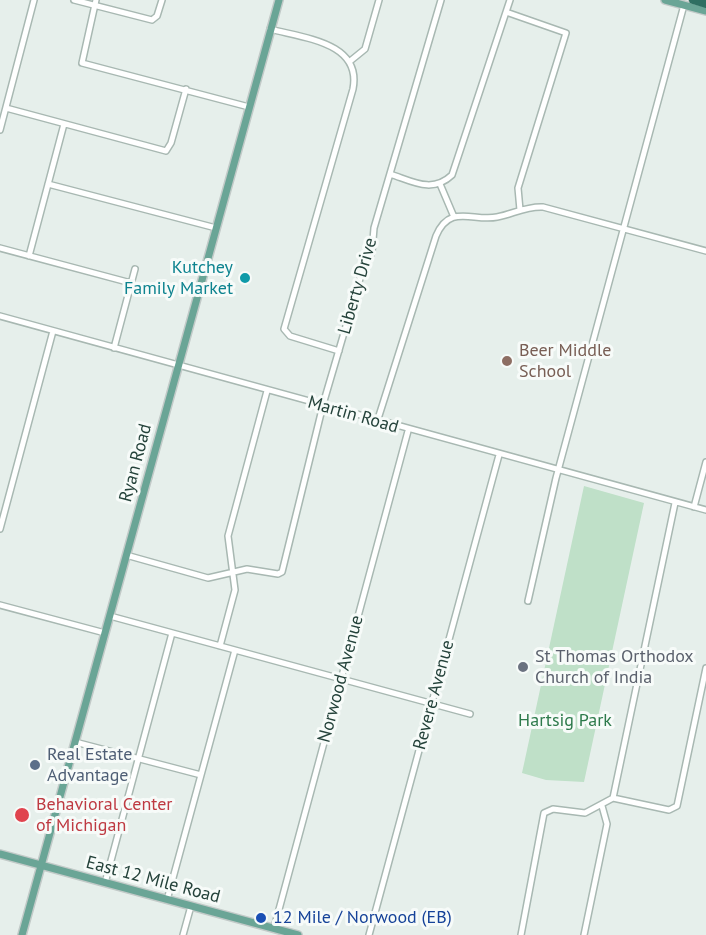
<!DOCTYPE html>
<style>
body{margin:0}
canvas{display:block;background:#e6efeb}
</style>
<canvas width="706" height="935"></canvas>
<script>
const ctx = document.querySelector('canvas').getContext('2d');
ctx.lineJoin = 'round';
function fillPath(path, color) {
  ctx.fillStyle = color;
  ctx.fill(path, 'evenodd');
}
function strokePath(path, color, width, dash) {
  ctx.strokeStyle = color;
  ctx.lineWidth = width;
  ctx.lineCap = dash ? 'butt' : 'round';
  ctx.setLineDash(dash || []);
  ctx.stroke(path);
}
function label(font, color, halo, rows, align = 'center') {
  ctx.font = font + ' "PT Sans",sans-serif';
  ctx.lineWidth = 6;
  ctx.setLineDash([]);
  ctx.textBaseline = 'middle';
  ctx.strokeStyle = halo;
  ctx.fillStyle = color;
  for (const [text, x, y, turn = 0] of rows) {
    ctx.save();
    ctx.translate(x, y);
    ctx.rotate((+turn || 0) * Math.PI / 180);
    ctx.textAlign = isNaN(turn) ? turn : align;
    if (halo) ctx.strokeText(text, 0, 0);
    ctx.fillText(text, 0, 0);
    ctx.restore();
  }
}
const green = new Path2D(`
 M584,486L644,503L584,782L546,780L522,773Z`);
const minor = new Path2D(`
 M74,0L152,20L157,16L162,0
 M96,0L82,63L249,107
 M506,12L566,33L518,188L520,210
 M270,29C303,38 362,42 353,89L284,329L290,336L339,351
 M349,62L365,49L379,0
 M6,108L166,151L171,143L186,89
 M0,130L34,0
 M390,174C412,181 432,194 452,175L510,0
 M48,184L216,228
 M440,184L454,217
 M0,248L131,283
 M29,256L64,124
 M0,316L706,510
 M114,348L135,269
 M377,422L436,236C450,203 473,222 497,217C513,214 526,206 543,207L706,251
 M694,507L706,462
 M0,529L53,331
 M126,555L208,578L247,569L278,574L282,572L324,401L361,275L372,252L374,228L441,0
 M528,601L556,478L684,5
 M0,605L105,633
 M110,616L470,714
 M220,646L235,590L228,536L267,391
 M75,742L201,775
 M613,798L669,810L677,806L706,668
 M105,883L172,633
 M167,900L235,650
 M274,928L408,431
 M183,935L191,906
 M369,935L499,455
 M521,935L544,813L553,809L585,813L613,798L675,503
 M584,935L607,824L602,806`);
const major = new Path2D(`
 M665,0L706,11
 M0,854L298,935
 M22,935L279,0`);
const highway = new Path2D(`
 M693,0L706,4`);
const markers = [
 [245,278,6,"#0f9aa8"],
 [507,361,6,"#8d6e63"],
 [523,667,6,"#6b7280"],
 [35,765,6,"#5c6f8a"],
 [22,815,8,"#e0444e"],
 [261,918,6,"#1a4fb4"]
];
const cultureNames = [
 ["Kutchey",233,268],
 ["Family Market",233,289]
];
const streetNames = [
 ["Liberty Drive",358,286,-74],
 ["Martin Road",353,415,16],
 ["Ryan Road",136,463,-75],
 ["Norwood Avenue",341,679,-75],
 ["Revere Avenue",434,695,-75],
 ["East 12 Mile Road",153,880,15]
];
const educationNames = [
 ["Beer Middle",519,351],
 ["School",519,372]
];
const worshipNames = [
 ["St Thomas Orthodox",535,657],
 ["Church of India",535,678]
];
const parkNames = [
 ["Hartsig Park",565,721]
];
const serviceNames = [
 ["Real Estate",47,755],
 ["Advantage",47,776]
];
const healthNames = [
 ["Behavioral Center",36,805],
 ["of Michigan",36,826]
];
const transitNames = [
 ["12 Mile / Norwood (EB)",273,918]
];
fillPath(green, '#bfe0c8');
strokePath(minor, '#a8b8b2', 8);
strokePath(major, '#c2cac8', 10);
strokePath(highway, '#c2cac8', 10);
strokePath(minor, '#fff', 5);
strokePath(major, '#6aa596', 7);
strokePath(highway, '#2f6f62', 8);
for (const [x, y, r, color] of markers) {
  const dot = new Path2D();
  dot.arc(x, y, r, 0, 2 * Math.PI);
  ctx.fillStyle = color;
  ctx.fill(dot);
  strokePath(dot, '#f7fbf9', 2);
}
label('18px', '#0d838f', '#f7fbf9', cultureNames, 'right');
label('18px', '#24423a', '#f7fbf9', streetNames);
label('18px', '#785e54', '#f7fbf9', educationNames, 'left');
label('18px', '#5b616d', '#f7fbf9', worshipNames, 'left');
label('18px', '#2d7a4b', '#f7fbf9', parkNames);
label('18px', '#4e5e75', '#f7fbf9', serviceNames, 'left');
label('18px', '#be3a42', '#f7fbf9', healthNames, 'left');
label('18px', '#164399', '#f7fbf9', transitNames, 'left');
</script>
